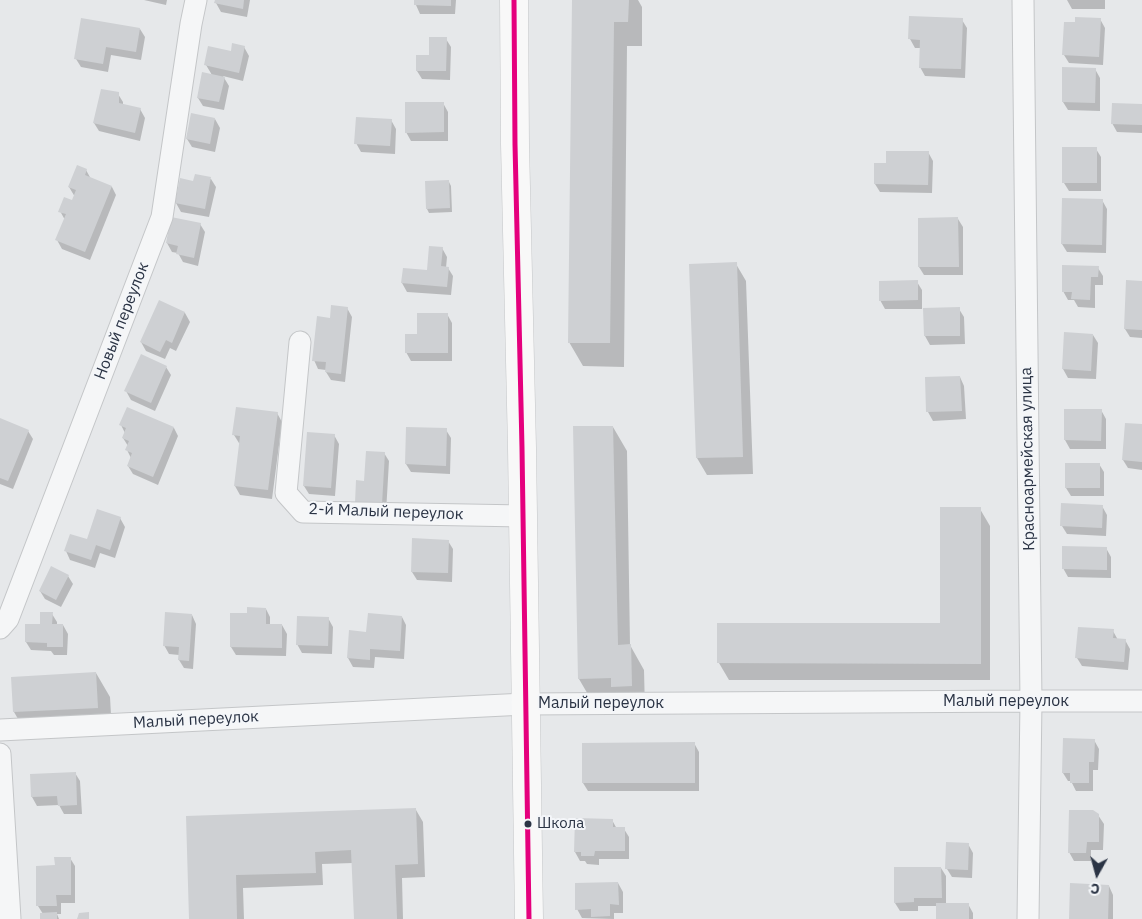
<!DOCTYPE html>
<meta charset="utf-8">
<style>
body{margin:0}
#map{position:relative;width:1142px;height:919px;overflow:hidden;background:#e6e8ea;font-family:"IBM Plex Sans",sans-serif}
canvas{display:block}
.north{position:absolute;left:1072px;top:849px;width:50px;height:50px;-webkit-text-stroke:4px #f4f6f9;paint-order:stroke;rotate:187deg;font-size:14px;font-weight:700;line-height:20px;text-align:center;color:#2b3445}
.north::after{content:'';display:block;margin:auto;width:18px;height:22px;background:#2b3445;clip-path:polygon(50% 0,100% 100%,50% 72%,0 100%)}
</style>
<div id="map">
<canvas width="1142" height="919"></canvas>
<div class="north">С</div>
</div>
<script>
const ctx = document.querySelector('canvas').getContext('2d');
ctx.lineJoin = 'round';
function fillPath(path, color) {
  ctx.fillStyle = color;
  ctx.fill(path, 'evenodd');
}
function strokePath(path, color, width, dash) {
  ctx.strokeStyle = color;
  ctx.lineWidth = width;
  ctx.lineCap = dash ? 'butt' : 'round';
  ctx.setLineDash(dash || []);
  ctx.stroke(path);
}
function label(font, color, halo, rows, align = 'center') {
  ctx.font = font + ' "IBM Plex Sans",sans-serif';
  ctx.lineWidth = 4;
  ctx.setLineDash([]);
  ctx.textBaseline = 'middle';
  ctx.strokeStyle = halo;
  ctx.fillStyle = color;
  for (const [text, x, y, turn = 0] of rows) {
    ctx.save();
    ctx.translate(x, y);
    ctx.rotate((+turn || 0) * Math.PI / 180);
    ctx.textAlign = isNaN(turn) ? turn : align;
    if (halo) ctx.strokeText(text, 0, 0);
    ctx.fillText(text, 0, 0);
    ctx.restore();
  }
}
const shadow = new Path2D(`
 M144,0H167L166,5Z
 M216,0H250L247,17L221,12L216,3Z
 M416,0H456L455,14H420L416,5Z
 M573,0H638L642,7V46H627L624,367L583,366L569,342Z
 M1067,0H1105V9H1072Z
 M1100,19L1105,28L1103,65L1069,63L1064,55L1076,23Z
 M962,20L967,28L965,78L925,76L920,67L921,48H915L910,39Z
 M140,29L145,37L141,60L111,55L108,72L81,67L76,59Z
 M446,39L451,47L450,80L422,79L417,71Z
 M244,47L249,56L243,81L223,76L229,86L224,110L203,106L198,98L212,75L206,65Z
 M1095,69L1100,78V111L1068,110L1063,102Z
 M118,94L123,102V105L140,109L145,118L140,141L99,131L94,123Z
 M443,103L448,112V141H411L406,132Z
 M1142,105V133L1117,132L1112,123Z
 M215,119L220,128L215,152L192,147L187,139Z
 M391,120L396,129L395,154L361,152L356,143Z
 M1096,149L1101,157V191H1069L1064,183Z
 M928,152L933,161L932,193L880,192L875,184Z
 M86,170L91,179L112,187L116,195L90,260L62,249L57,240L65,220L60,211L73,201L75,197L69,187Z
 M211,179L216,187L209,217L181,212L176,203L194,182Z
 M449,182L451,186L452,212L429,213L427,209Z
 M1102,200L1107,209L1106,253L1067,252L1062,244Z
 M958,219L963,227V275H924L919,267Z
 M200,224L205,232L198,266L183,262L178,253L172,252L167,243Z
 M442,248L447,257L446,268H448L453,276L451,295L407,292L402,283L404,269L428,271Z
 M736,264L746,281L753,474L707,475L697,458L691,265Z
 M1098,268L1103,276V285H1095V308L1078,307L1074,300H1068L1063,291Z
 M917,282L922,290V309H885L880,300Z
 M1142,282V338L1130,337L1125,329Z
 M160,302L185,313L190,322L176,351L170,348L165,359L146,351L141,342Z
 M347,308L352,317L345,382L331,380L326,372V370L318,369L314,360L331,319Z
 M959,309L964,317L965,344L930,345L925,336Z
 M447,314L452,323V361H411L406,352L418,335Z
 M1093,335L1098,343L1096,379L1068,378L1063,369Z
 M166,367L171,375L155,411L131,400L126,391Z
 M960,377L964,386L966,419L933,421L928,412L926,379Z
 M1101,410L1106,419V449H1070L1065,440Z
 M277,413L282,422L272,499L240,495L235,486L241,444L239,443L234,435Z
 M0,423L28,431L33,439L13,489L0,484Z
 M121,425L174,428L178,436L158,485L133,474L128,466L131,458L127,450L128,446L123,438L125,433Z
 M1142,425V470L1128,468L1123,460Z
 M613,427L627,451L630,645L644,670L645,710L593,703L579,679Z
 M446,430L451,438L450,474L411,472L406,464Z
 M334,435L339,444L335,496L309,494L304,486Z
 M384,453L389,461L386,513L365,482Z
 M1099,464L1104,472V496H1071L1066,488Z
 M1102,506L1107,515L1106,536L1067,534L1062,526Z
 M980,509L990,526V680H729L719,663V625H941Z
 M120,518L125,527L115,558L100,553L95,568L70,560L66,551L88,541Z
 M448,541L453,549L452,582L417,580L412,572Z
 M1106,548L1111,557V578L1068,577L1063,568Z
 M68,576L73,584L61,607L45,599L40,591Z
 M266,609L270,617V625H282L287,634L286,656L236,655L231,647L248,615Z
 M52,614L57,622V625H63L68,634L67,655H54L51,651L31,650L26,642Z
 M192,615L196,624L193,669L184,668L179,660V655L169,654L164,645Z
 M402,617L406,625L404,659L375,657L374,668L353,667L348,658L368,633Z
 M328,618L333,627L332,654L302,653L297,644Z
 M1113,631L1118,640H1125L1130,649L1128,670L1082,666L1077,658Z
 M96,673L110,697L112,732L28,736L14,712L12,678Z
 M1094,740L1099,749L1098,770H1093V791H1076L1071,781H1068L1063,773Z
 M694,743L699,752V791H588L583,783Z
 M75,773L80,781L82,814H64L59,805L37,806L32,797V775Z
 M416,810L423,822L425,877L402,878L403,919H355L353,863L322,864L323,885L243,888L244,919H190L187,817Z
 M1098,815L1104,824L1103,850H1091V861H1074L1069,852Z
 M576,819L612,820L617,829H624L629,837V859H599V865L587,864L585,861H580L575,852Z
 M968,844L973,853L972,878L952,877L947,869Z
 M70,858L75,866V903H61V914H57L59,919H42L43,914L38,906L56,867Z
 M941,868L946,876V904H968L973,913V919H937V906H918V911H900L895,903Z
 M618,883L623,892V913H614V919L582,918L577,909Z
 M1109,886L1113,895V919H1070Z`);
const building = new Path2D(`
 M215,0H244L243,9L214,3Z
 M414,0H451V6L414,5Z
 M572,0H629L628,22H614L610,343H568Z
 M909,16L963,18L961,69L919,68L920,40L908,39Z
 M1075,17L1101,18L1099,57L1062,55L1064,22H1075Z
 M81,18L140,28L136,52L106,47L103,64L74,59Z
 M429,37H447L446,71H416V55H429Z
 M232,43L245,46L239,73L204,65L208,46L231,51Z
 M1062,67L1096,68L1095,103L1062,102Z
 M202,72L225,77L219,102L197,98Z
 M101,89L119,92V103L141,108L135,133L93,123Z
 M405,102H444V132L405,133Z
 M1112,103L1142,104V125L1111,124Z
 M191,113L215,118L210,144L186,139Z
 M356,117L392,119L390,146L354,144Z
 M1062,147H1097V183H1062Z
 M886,151H929L928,185L874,184V163H886Z
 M77,165L87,169L85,175L112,186L85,252L55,240L66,214L58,212L64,197L72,200L76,190L68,187Z
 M195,174L211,177L205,209L175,203L180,178L193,181Z
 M449,180L450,208L426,209L425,181Z
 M1062,198L1103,199L1102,245L1061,244Z
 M171,217L201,223L194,258L176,254L178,246L166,243Z
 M958,217L959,267H918V218Z
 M429,246L443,247L441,266L449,267L447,287L401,283L403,268L427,270Z
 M737,262L743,457L696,458L689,264Z
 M1062,265L1099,266L1098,277H1091L1090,300L1071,299L1072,292H1062Z
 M918,280V300L879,301V281Z
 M1126,280L1142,281V330L1124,329Z
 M159,300L185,312L172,343L166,340L160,352L140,342Z
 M331,305L348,307L341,374L325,372L326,362L312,361L317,316L330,318Z
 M960,307V336H924L923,308Z
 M417,313H448V353H405V334H417Z
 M1064,332L1093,334L1091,371L1062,369Z
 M141,354L167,366L151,403L124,391Z
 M960,376L962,411L926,412L925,377Z
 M127,407L174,427L153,477L127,466L132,453L125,450L129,441L122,438L126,428L119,425Z
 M236,407L278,412L268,490L234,486L240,436L232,435Z
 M1064,409H1102L1101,441L1064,440Z
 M0,418L29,430L8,481L0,478Z
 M1125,423L1142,424V462L1122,460Z
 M573,426H613L618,645L631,644L632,686L611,687V678L578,679Z
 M406,427L447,428L446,466L405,464Z
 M307,432L335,434L331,488L303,486Z
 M366,451L385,452L382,504L355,503L356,480L364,481Z
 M1065,463H1100V488H1065Z
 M1061,503L1103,505L1102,528L1060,526Z
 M940,507H981V664L717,663V623H940Z
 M97,509L121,517L110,550L96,545L91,560L64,551L70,534L87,539Z
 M412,538L449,540L448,573L411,572Z
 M1062,546L1107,547V570L1062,569Z
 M51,566L69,575L56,600L39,591Z
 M247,607L266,608V624H282V648L230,647V613H247Z
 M40,612H53L52,624H63V647H47V643L25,642V624H40Z
 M165,612L192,614L189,661L178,660L179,647L163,646Z
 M368,613L402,616L400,651L370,649V660L347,658L349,630L366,632Z
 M297,616L329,617L328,646L296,645Z
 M1078,627L1114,629L1113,638L1126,639L1124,662L1075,658Z
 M96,672L98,708L13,712L11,677Z
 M1063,738L1095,739L1094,762H1089V783H1070V773H1062Z
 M695,742V783H582V743Z
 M76,772L77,805L58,806L57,796L31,797L30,774Z
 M416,808L418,864L395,865L397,919H354L351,850L315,852L316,873L236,875L237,919H189L186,816Z
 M1069,810H1093L1099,814V842H1087L1086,853H1068Z
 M575,818L613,819V827H625V851H595L594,856H581V852H574Z
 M946,842L969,843L968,870L945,869Z
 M54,857H71V895H56L57,906H36V866L55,865Z
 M894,867H941L942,898H914V902L894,903Z
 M618,882L619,905L610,904V916L591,917V909L575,910V883Z
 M1070,883L1109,885L1108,919H1069Z
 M936,903H969V919H936Z
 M57,912V919H40V913Z
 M89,912V919H77L79,913Z`);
const street = new Path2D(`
 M1023,0L1031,701L1028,919
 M300,342L286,493L303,512L523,516
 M0,628L8,619L162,217L191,24L196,0
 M0,730L525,704L1031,701H1142
 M0,754L10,919`);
const secondary = new Path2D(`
 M514,0L515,144L522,448L529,919`);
const bus1 = new Path2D(`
 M514,0L515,144L522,448L529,919`);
const markers = [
 [528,824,4.5,"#2b3445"]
];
const busNames = [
 ["Школа",537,824]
];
const streetNames = [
 ["Новый переулок",122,321,-69],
 ["Красноармейская улица",1028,459,-91],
 ["2-й Малый переулок",386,512,2],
 ["Малый переулок",1006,701],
 ["Малый переулок",601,703],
 ["Малый переулок",196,720,-3]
];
fillPath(shadow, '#0003');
fillPath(building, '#ced0d3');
strokePath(street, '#c4c6c8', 23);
strokePath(secondary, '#c4c6c8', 29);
strokePath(street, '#f5f6f7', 21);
strokePath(secondary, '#f8f8f8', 28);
strokePath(bus1, '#e5007d', 5);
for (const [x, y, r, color] of markers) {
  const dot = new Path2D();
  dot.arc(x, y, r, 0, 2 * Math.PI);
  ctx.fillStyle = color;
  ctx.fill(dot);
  strokePath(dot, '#f4f6f9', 2);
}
label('15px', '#2b3445', '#f4f6f9', busNames, 'left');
label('16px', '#2b3445', '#f4f6f9', streetNames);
</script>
